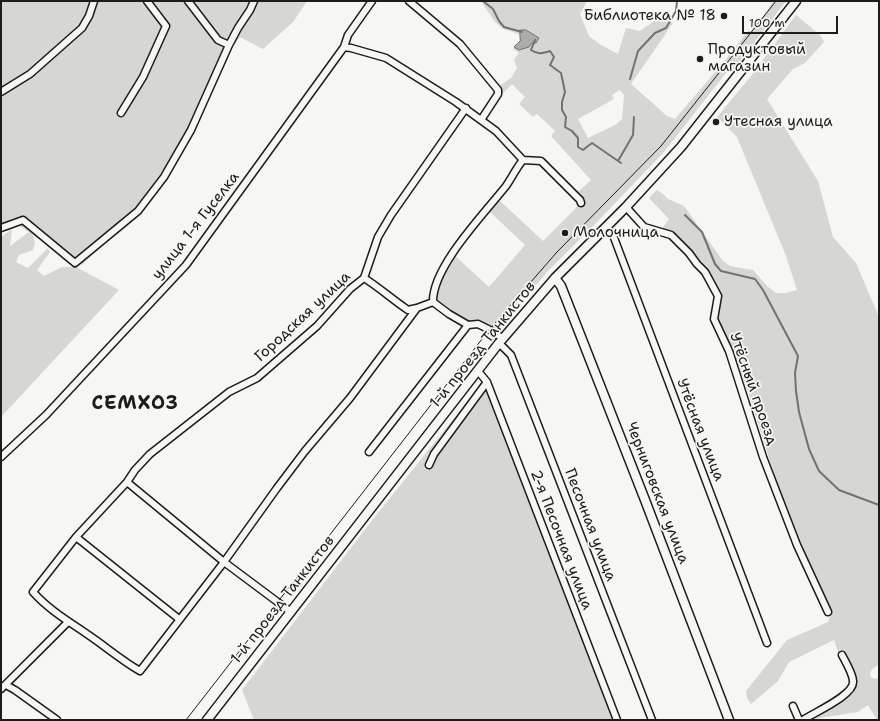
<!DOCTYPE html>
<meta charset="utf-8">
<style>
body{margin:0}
#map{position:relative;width:880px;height:721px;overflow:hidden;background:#f6f6f2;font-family:"Shantell Sans",sans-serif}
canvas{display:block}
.frame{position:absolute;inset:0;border:2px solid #1c1c1c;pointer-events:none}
.scale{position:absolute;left:742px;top:16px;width:96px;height:18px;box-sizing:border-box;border:2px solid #1c1c1c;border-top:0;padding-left:5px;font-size:12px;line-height:14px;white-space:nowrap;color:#1c1c1c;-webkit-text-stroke:3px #f6f6f2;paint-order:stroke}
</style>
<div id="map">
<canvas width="880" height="721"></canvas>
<div class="frame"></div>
<div class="scale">100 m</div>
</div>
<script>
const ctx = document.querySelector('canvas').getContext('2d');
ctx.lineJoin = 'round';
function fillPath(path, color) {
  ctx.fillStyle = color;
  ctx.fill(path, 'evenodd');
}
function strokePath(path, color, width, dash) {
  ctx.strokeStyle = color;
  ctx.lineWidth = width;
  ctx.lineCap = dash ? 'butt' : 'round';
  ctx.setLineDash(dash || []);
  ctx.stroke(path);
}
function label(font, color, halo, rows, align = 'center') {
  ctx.font = font + ' "Shantell Sans",sans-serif';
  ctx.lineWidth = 3.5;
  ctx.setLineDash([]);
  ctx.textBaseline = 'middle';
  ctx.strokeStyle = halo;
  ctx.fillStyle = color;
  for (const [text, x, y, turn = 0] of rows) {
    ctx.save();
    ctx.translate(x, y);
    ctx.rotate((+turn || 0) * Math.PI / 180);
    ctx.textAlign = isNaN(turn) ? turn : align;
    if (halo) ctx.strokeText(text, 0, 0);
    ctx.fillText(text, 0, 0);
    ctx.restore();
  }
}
const green = new Path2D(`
 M1,1H307L293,22L263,49L240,37L232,48L210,97L194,129L124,222L82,265L33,235L35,243L33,250L19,255L16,262L28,268L48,248L50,252L37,270L44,276L62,267H76L119,290L1,417V237L12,229L10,246L29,232L12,221L1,225Z
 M481,1H587L580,14L589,36L601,45L618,54L626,28L640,31L657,19L673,23L631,84L667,116L675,119L723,63L748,31H751L767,11L773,1H786L733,70L729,69L664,152L598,221L548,271L499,328L496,329L491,325L478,321L474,323C464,319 434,308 434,295C435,283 448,264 454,255L489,287L525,245L489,211L498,199L543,241L578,206L577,193L591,180L551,136L555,131L537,114L533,117L519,104L525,97L512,84L500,96L501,91L498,87L511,78L517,68L514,60L519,53L513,49L514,47L519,50L534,42L531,34L526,30L520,32L519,34L503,29L495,22ZM620,90L624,95L622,119L615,125L588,138L578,119L614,99L612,95Z
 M796,15L820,35L824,42L805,63L793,69L767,99L818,181L833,237L856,263L879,317V665C873,668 870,669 870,676C873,679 875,679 879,678V720H877L868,705L858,712L806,720L845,697L852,691L834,640L789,662L778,681L751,704L747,698L746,691L787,640L828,622L831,612L795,531L775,477L749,394L732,349L717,319L722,294L710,273L691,251L662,229L669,219L649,198L657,190L663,194L668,199L684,206L723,261L730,266L753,270L767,286L776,293H786L797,290L786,256L737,137L717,117L751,76Z
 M484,381L615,720H254L242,690L373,519Z`);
const water = new Path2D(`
 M520,30H526L539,38L536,43H532L529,47L519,50L514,47L520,41Z`);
const stream = new Path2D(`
 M483,1L493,9L499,21L504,27L522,32
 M535,40L531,50C538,55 543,53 550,51L554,57L550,65L561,73L565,92L562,102V110L566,117L565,127L572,131L578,138V147L583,150L592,143L621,163
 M630,79L638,51L655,33L666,28L676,11L677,1
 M618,161L633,135L634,117
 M685,215L702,232L715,264L721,271L755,279L763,290L798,356L795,373L796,391L799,412L809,449L819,471L839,490L879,505`);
const street = new Path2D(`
 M188,1L218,40L229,45
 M409,1L460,44L498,90V94L481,120
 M344,47L351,48L386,58L456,102L496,131L523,160
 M1,92L30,74L82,28L89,16L94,1
 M121,113L143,77L166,26L147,1
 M626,207L644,227L671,235L689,253L697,264L705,272L718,296L714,319L729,351L763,457L797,545L828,612
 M606,227L613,235L767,643
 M1,228L23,220L75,263L138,211L164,177L191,130L229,45L238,28L250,10L254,1
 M364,278C380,288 393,300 408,310L417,308
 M503,339L494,332L478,324L468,325L449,314L433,302C432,267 484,214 506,186C512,178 516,168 523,160L541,161L580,200L581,203
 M499,343L511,355L652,720
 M478,371L487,382L617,720
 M369,452L468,325
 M1,457L46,415L186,265L344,47L348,35L372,1
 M429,465L434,454L487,382
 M127,482L224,562L291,612
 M76,537L33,592C48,609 68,621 87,634C105,646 121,660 140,671L224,562L277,488L305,451L350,398L417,308L433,302
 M179,619L76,537L127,482L135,470L150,454L229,392L257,378L317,326L350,289L364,278L378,237L391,215L466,108
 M6,685L15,690L57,720
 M1,689L68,622
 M793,706L799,720
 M803,720C815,712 855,695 853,681C853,674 845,661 842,655`);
const secondary = new Path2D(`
 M555,278L561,286L574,319L645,500L729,720
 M207,720L499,343L555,278L626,207L681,147L796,1`);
const tram = new Path2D(`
 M186,720L489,330L557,252L661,146L776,1`);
const markers = [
 [724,16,4,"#1c1c1c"],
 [700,59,4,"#1c1c1c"],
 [716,122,4,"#1c1c1c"],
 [565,233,4,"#1c1c1c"]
];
const poiNames = [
 ["Библиотека № 18",716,16,"right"],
 ["Продуктовый",708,50],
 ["магазин",708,67],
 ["Утесная улица",724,122],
 ["Молочница",573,233]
];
const streetNames = [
 ["улица 1-я Гуселка",196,226,-52],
 ["Городская улица",303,317,-43],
 ["1-й проезд Танкистов",483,345,-51],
 ["Утёсный проезд",753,389,71],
 ["Утёсная улица",700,430,69],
 ["Черниговская улица",657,493,69],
 ["Песочная улица",590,525,69],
 ["2-я Песочная улица",561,540,69],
 ["1-й проезд Танкистов",283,600,-52]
];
const districtNames = [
 ["СЕМХОЗ",135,404]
];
fillPath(green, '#d6d6d2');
fillPath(water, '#acaca9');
strokePath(water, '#727271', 1);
strokePath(stream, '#727271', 2);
strokePath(street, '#1c1c1c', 9);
strokePath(secondary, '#1c1c1c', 11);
strokePath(street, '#f6f6f2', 6);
strokePath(secondary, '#f6f6f2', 8);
strokePath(tram, '#1c1c1c', 1);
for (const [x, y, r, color] of markers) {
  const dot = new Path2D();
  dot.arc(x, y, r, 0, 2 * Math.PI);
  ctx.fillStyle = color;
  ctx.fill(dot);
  strokePath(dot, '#f6f6f2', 1.5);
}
label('15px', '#1c1c1c', '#f6f6f2', poiNames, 'left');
label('15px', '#1c1c1c', '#f6f6f2', streetNames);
ctx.letterSpacing = '1px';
label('bold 19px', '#1c1c1c', '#f6f6f2', districtNames);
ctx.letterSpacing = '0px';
</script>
